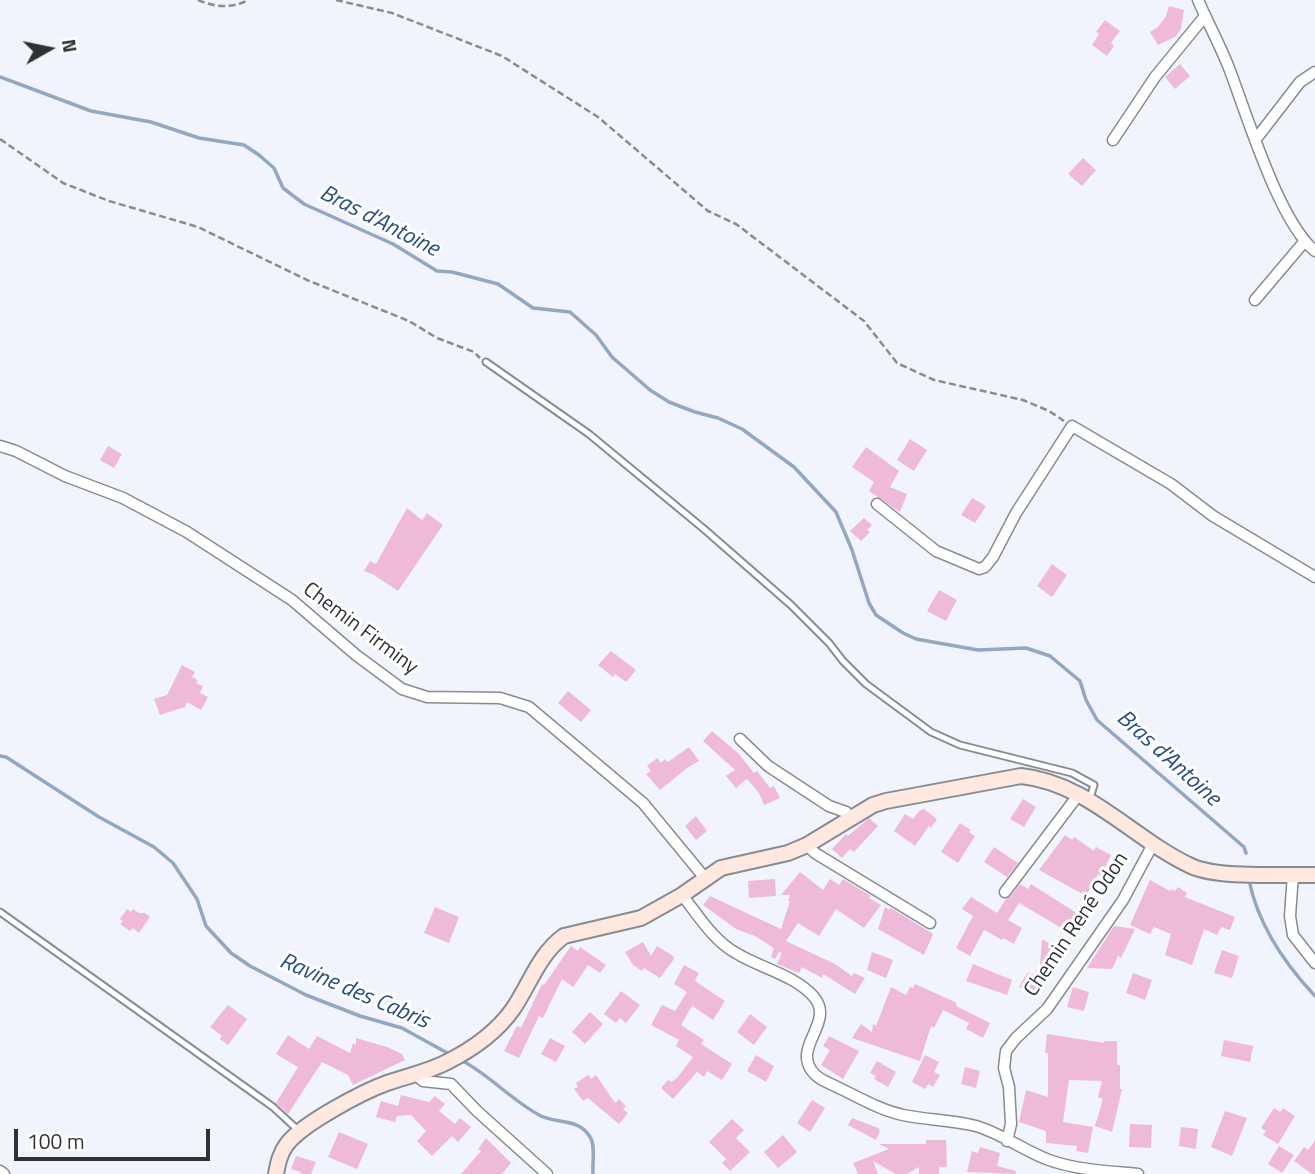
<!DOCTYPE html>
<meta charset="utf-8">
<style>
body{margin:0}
#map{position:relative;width:1315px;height:1174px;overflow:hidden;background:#f1f4fc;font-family:"Titillium Web",sans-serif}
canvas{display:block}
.north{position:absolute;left:14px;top:14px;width:70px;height:70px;-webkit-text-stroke:5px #fff;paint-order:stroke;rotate:81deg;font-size:19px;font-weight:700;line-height:28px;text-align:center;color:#303134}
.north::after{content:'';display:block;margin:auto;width:24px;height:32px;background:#303134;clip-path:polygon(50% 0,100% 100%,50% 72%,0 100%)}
.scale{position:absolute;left:14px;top:1129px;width:196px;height:32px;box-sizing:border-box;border:4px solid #303134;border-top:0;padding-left:9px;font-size:21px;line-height:24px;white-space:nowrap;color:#303134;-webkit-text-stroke:5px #fff;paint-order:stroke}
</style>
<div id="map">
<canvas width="1315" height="1174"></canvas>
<div class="north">N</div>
<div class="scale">100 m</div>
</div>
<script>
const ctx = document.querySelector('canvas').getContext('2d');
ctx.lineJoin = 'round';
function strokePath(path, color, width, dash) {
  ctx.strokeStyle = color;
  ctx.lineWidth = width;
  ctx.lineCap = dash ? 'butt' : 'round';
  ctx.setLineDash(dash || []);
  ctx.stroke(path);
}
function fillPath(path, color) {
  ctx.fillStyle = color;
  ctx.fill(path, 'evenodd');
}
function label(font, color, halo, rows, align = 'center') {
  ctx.font = font + ' "Titillium Web",sans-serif';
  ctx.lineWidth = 6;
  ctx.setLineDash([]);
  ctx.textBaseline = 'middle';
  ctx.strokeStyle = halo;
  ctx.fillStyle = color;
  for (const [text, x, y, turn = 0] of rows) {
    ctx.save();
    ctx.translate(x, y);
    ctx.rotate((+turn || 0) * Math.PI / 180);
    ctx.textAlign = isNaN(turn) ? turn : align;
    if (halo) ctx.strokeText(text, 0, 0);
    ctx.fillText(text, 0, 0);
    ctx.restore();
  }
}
const stream = new Path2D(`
 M0,77L91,111L151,122L199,138L244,145L259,155L274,168L283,188L304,204L393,244L437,271L452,272L498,284L533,308L570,312L596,335L612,357L650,390L669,402L695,412L718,418L742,429L794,467L836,512L852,550L869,603L876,615L903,633L916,639L978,650L1026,648L1050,656L1080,681L1086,700L1097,720L1244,847L1246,853
 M0,756L6,757L99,817L154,847L173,863L197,899L206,926L231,953L250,966L306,995L360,1016L402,1028L451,1055
 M1249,880C1258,925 1284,963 1315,996
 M461,1060C490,1075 512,1101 541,1116C558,1124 579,1118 590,1137C596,1146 592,1163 593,1174`);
const building = new Path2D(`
 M1169,6L1184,10L1181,29L1175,37L1158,45L1150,32L1158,27L1166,16Z
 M1105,20L1120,31L1111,43L1114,46L1107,56L1092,45L1099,34L1096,32Z
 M1180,64L1190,76L1175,89L1165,77Z
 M1083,158L1096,170L1082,186L1068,174Z
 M910,439L927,450L914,471L897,460Z
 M108,446L122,454L114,468L100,460Z
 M866,447L899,471L890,487L907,494L900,512L869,491L874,482L852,467Z
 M972,498L986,506L975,523L961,515Z
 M407,508L422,520L427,513L443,525L398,591L374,575L364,571L370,561L376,564Z
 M864,518L872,525L867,530L870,532L861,541L850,531Z
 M1052,564L1067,575L1052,597L1037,586Z
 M939,590L957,600L946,621L927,611Z
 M611,651L636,670L626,682L615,674L613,677L598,665Z
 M182,665L195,672L192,677L198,680L196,683L203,686L200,693L208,697L201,710L187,702L185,707L160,715L154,699L167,695Z
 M568,691L591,710L581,722L558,703Z
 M712,731L738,753L754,773L757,771L770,788L774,786L780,798L764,805L759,793L747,779L736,788L726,776L735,770L703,741Z
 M689,747L699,761L687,768L660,790L646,774L651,771L647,766L657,758L661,763L665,759L668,762Z
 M1023,799L1036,807L1024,827L1010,819Z
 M924,809L937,819L931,828L929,826L915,846L894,831L905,814L913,819L919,811Z
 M696,816L707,831L696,840L685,826Z
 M869,818L878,826L854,852L850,849L842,858L832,849L846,834L848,836Z
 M960,823L971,830L969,832L975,836L958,863L941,852Z
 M1065,835L1072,840L1074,837L1094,851L1096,847L1111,855L1101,876L1098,874L1086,896L1039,870Z
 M994,847L1018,863L1007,877L984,862Z
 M800,872L823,890L830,879L839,885L843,879L871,896L869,898L881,905L864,928L836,909L819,936L798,923L786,941L835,964L852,976L854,973L865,978L855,994L823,974L822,978L802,967L799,973L777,964L782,953L779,952L775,959L771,957L774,948L755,936L736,929L703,905L710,896L781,929L790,901H788L790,895H781Z
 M775,879L776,896L749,898L748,881Z
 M1150,880L1170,891L1171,889L1175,891L1178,887L1187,893L1185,897L1235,917L1230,930L1221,927L1217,935L1204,929L1192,965L1165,955L1171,934L1154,927L1150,934L1130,925Z
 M1020,884L1028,889L1031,884L1086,919L1075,936L1019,903L1008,920L1022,928L1014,944L1003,938L1002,940L984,930L970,956L956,948L973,916L962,909L971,897L997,913L1006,899L1011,896Z
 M435,907L459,917L449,943L424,933Z
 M885,907L889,910L891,908L933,934L924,955L878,929Z
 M127,909L131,912L133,909L139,913H145L150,917L139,933L133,928L130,931L120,924L123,921L120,919Z
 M1114,926L1135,929L1121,958L1118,956L1112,969L1087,968Z
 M1042,939L1060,950L1059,962L1051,961L1048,966H1040Z
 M643,942L651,956L657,946L673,956L674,959L660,978L644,968L642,971L633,965L625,952Z
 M571,946L578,951L580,947L606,965L600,973L588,965L573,987L562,979L543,1018L539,1016L519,1058L504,1051L517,1026L521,1028L542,984L544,985Z
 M1222,950L1239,956L1232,978L1214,973Z
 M872,952L893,960L886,978L867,970Z
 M973,964L1012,980L1007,995L966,981Z
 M684,965L699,973L695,981L725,1001L713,1020L692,1006L681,1025L704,1040L701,1044L732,1064L722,1080L707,1071L704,1077L697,1072L673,1099L661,1088L668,1080L671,1082L677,1078L693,1057L676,1046L679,1040L651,1025L662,1005L675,1011L687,992L674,984Z
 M1027,973L1043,977L1035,995L1019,987Z
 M1133,973L1152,980L1145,1000L1126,993Z
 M915,984L957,1003L956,1006L990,1023L983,1038L966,1029L969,1023L943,1010L934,1028L931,1026L920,1061L852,1038L861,1024L872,1032L873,1024L876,1026L891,987L906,995L910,987L913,988Z
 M1073,987L1089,992L1084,1011L1067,1007Z
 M621,991L640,1005L626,1023L620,1018L616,1023L604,1014Z
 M228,1005L247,1019L228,1045L220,1039L222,1036L210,1027Z
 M590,1012L603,1024L585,1044L572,1032Z
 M750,1014L767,1027L754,1045L737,1032Z
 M1047,1034L1104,1043V1041H1117V1065H1120V1089H1122L1112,1132L1095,1126L1103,1099L1098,1097L1102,1081L1069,1080L1063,1122L1093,1127L1088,1153L1076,1151L1077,1146L1046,1143V1131L1019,1122L1026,1090L1048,1097V1053H1045Z
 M288,1035L309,1049L317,1036L350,1053L353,1043L356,1045V1038L387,1047L402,1054L405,1060L353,1085L348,1075L322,1062L288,1114L276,1103L298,1067L276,1054Z
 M829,1036L859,1051L843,1079L821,1065L830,1050L823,1046Z
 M550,1038L565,1046L556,1062L541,1054Z
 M1224,1040L1253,1046L1250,1062L1221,1056Z
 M756,1055L774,1066L766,1082L747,1071Z
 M925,1055L939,1062L934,1072L940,1075L933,1087L928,1084L925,1089L912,1082Z
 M877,1061L896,1072L888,1087L874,1079L876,1076L870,1073Z
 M965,1067L980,1071L976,1088L961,1084Z
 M588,1075L591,1079L596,1075L615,1103L619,1099L626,1106L623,1109L628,1113L619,1124L588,1098L583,1101L574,1089L578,1087L576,1083Z
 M401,1095L429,1102L435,1096L445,1104L439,1111L455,1124L460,1118L471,1127L458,1142L452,1136L432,1156L417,1141L426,1131L411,1115L397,1116L395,1122L376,1117L381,1101L398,1106Z
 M812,1100L825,1108L810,1132L797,1123Z
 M1274,1108L1280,1112L1283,1108L1295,1116L1278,1144L1263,1135L1266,1131L1261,1128Z
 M1225,1111L1247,1118L1232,1156L1211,1147Z
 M852,1118L878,1128L880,1131L876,1140L848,1125Z
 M732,1119L744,1130L736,1138L750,1152L730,1171L722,1163L726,1159L709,1142Z
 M1130,1124L1152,1125L1151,1148L1129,1147Z
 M1181,1127L1198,1129L1196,1149L1179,1146Z
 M339,1132L368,1144L357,1169L328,1157Z
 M783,1135L797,1152L778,1168L764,1152Z
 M486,1138L511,1163L502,1174H461L481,1151L478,1149Z
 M926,1140H946L947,1167H939V1174H919V1167L907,1174H896L873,1161L878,1174H858L853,1163L889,1149L879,1144H926Z
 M1315,1141V1174H1312L1294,1161L1304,1147L1308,1150Z
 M1279,1146L1294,1155L1282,1173L1268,1164Z
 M980,1147L1000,1153L997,1166L1016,1171L1015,1174L967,1172L972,1151L978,1153Z
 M296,1156L316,1162L311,1174H300L301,1172L291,1169Z`);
const path = new Path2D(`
 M198,0C214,7 232,9 248,0
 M336,0L392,13L502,56L598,117L708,211L736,224L864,321L897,363L934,380L1023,400L1049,411L1064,421
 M0,139L63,183L109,201L198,227L307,280L409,321L437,338L474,352L480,358`);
const lane = new Path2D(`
 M486,362L589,434L704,529L791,605L829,643L843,661L866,684L931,732L960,745L1072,773L1094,785L1090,798
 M0,912L273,1107L299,1131`);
const street = new Path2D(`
 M1198,0C1208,23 1220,45 1229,68C1247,115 1279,222 1315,251
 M1256,139L1300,82L1315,72
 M1113,140L1155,77L1205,16
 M1255,300L1304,242
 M0,446L16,451L65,476L123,498L187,532L292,600L356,655L402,689L427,697L500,698L529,707L643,803L704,877
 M877,504L936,551L979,569L985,567L993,557L1016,513L1072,426L1171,484L1213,516L1315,577
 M740,739L768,766L829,806L846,812L851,818
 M807,845L815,853L930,923
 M1293,874L1290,916L1293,935L1315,963
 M1005,892L1079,794
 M682,895C698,915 713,940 736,953C760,968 795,975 814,997C835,1022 793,1046 812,1071C818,1080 830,1083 839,1088C860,1098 880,1110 903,1115C927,1120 952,1120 976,1126C1001,1133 1024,1151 1049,1160C1077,1170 1107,1171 1138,1174
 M416,1075L423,1081L451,1084L477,1111L547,1174
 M1007,1141L1011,1124L1009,1087L1004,1068L1006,1051L1016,1038L1047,1009L1123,900L1153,844
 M0,1171L4,1174`);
const secondary = new Path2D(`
 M276,1174C278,1163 280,1153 287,1144C302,1124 362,1092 387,1083C407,1076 428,1072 447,1062C473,1049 496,1033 513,1009C530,984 539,954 564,936L641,918L682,895L721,868L788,853L807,845L873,805L886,801L1021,776C1088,783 1133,839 1191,866C1220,879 1282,874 1315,875`);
const streetNames = [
 ["Chemin Firminy",360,629,37],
 ["Chemin René Odon",1077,925,-56]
];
const waterNames = [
 ["Bras d'Antoine",379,222,27],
 ["Bras d'Antoine",1168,759,42],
 ["Ravine des Cabris",354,992,23]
];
strokePath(stream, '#94a7c1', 3.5);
fillPath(building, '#efbada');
strokePath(lane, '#898b92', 9);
strokePath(street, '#898b92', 13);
strokePath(secondary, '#898b92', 18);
strokePath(path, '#8a8c91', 2.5, [7, 3.5]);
strokePath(lane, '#fff', 5);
strokePath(street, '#fff', 10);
strokePath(secondary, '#fee8e0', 14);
label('21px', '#303134', '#fff', streetNames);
label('italic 23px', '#274e85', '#fff', waterNames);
</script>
